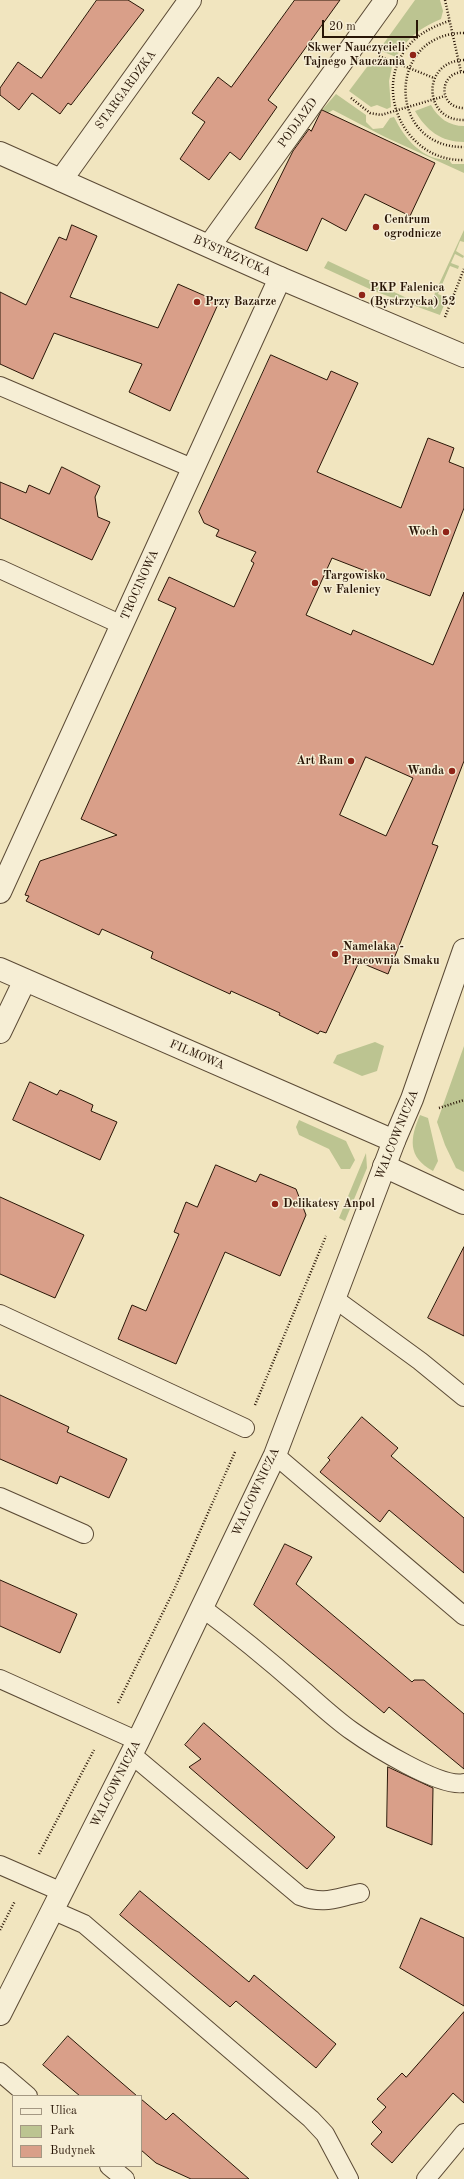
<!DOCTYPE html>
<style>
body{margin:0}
#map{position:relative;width:464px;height:2179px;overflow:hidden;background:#f1e5bf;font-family:"Old Standard TT",serif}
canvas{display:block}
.legend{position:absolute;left:12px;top:2095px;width:130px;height:72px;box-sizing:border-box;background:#f6eed5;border:1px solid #a49883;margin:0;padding:5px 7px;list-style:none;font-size:12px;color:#291607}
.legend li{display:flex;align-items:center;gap:8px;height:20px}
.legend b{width:20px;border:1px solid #a49883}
.scale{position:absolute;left:322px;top:20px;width:96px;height:18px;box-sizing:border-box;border:2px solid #291607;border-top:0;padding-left:5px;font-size:12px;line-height:14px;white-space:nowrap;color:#291607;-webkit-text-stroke:3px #f6eed5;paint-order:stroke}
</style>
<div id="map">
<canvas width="464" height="2179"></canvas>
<ul class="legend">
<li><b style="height:5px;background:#f6eed5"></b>Ulica</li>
<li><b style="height:11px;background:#bcc491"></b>Park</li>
<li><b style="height:11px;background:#d99f89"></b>Budynek</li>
</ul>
<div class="scale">20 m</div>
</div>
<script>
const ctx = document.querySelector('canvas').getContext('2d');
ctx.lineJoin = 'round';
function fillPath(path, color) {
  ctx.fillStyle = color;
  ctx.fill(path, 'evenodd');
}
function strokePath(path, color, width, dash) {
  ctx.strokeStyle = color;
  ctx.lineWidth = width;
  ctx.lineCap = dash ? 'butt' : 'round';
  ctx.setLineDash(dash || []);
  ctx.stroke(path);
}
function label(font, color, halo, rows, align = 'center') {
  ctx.font = font + ' "Old Standard TT",serif';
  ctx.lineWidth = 3;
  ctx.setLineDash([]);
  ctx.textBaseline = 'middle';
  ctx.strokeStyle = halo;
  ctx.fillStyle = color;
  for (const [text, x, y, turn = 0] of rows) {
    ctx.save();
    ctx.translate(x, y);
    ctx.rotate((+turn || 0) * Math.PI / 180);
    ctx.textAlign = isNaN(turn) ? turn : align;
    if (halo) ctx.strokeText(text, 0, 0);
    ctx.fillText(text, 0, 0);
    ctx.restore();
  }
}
const green = new Path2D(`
 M415,0H440L443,11L441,19C421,27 407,38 396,57L379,50Z
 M373,59L392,67L389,81L391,107L387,109L377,105L371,107L349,91Z
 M336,94L366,115V122L373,129L383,128L390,118L394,117C405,139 422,160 449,160L452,164H464V173L385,137L333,110L328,113L322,110Z
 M431,105C438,118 449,126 464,126V142C441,142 426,130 415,111Z
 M464,230V242L460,241L456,251L464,256L463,258L455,254L451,263L459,266L458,269L450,266L438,294L447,298L440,315L374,291L324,268L328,261L428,308Z
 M375,1042L384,1046L377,1071L362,1076L333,1063L337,1055Z
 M464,1046V1172L456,1168L445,1145L437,1122Z
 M420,1115L428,1118L438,1161L433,1171C407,1157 410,1138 420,1115Z
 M299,1120L346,1141L355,1160L350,1169H341L329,1149L299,1135L296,1127Z
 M366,1153L367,1168L345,1221L339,1218Z`);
const building = new Path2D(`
 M97,0H128L144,10L71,105L68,103L60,114L32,93L19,110L0,95V88L18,62L41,78Z
 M295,0H340L268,100L277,107L240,160L230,152L209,180L180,159L205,122L192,113L218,77L231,87Z
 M322,110L435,163L410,216L365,194L346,231L322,218L307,251L255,228L293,151L309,129L311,131Z
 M72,225L97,236L70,297L158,328L178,284L219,302L170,411L129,392L142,364L54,333L33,379L0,364V292L26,305L59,237L66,240Z
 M271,355L327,380L331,371L358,383L317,472L401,508L428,438L454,448L449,462L464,468V508L430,596L332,558L306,615L351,635L353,630L433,665L464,592V761L432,844L438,846L388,974L359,962L326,1033L320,1031L318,1034L279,1015L280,1013L231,991L230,994L151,958L153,952L102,929L99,935L26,901L29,896L25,895L40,861L117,835L81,819L176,608L158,600L169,577L234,607L254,563L251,561L256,552L216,536L219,530L204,523L199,512ZM366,757L413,778L386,836L340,815Z
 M62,467L100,486L95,497L98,517L110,522L92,560L0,518V482L26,493L29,485L49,494Z
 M30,1082L57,1095L60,1090L74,1096L93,1105L91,1111L117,1122L100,1160L13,1120Z
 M216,1165L256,1182L260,1174L296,1189L306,1215L280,1276L225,1252L176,1364L118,1339L132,1305L146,1311L179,1234L174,1232L186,1202L197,1207Z
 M0,1197L84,1235L55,1298L0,1274Z
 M464,1247V1336L428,1318Z
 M0,1395L69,1427L67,1432L127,1459L109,1498L60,1476L57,1484L0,1459Z
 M362,1417L398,1448L391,1456L464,1518V1573L389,1510L380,1522L320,1472L330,1460L328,1458Z
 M285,1544L312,1557L296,1584L412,1682L414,1680H424L464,1714V1769L389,1707L384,1713L254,1605Z
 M0,1580L77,1614L60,1653L0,1626Z
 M204,1723L335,1837L307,1869L189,1767L201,1759L185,1745Z
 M388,1767L433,1788L432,1845L387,1827Z
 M140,1891L249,1982L254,1975L336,2044L316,2068L236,2001L230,2007L120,1915Z
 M421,1918L464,1938V2006L400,1968Z
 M464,2012V2103L453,2093L392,2163L371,2144L382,2132L372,2122L386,2107L377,2099L402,2073L406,2077Z
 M68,2036L100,2064L137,2096H80L43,2065Z
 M141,2099L166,2120L173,2113L249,2179H191L156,2163L141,2150Z`);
const path = new Path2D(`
 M445,0L461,72
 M449,21C435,26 421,32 410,44C370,88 405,162 464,160
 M464,33C386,33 386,148 464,147
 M379,56L434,78
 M464,60C421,61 423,121 464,120
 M464,72C438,72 438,108 464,108
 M351,98L370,113L381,115L445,96
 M445,317L464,269
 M439,1108L464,1100
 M255,1405L326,1236
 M118,1703L174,1590L235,1452
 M39,1854L94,1750
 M0,1930L15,1901`);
const service = new Path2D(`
 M0,386L192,468
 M0,569L122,625
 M335,1299L420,1361L464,1397
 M0,1314L245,1428
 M275,1455L464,1616
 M0,1497L84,1534
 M201,1607C236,1633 270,1661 303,1690C319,1704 335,1719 352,1731C373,1746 440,1788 464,1783
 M0,1679L138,1741
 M131,1754L300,1896C325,1905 335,1898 360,1893
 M0,1865L62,1892
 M52,1910L84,1924L311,2119L325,2134L349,2179
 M0,2072L28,2096
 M109,2166L125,2179
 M426,2179L464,2133`);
const minor = new Path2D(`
 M61,180L190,0
 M210,245L386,0
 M0,892L280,278
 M0,969L394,1141
 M0,1032L25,980
 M384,1166L464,1203`);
const tertiary = new Path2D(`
 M0,153L280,278L464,356
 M0,2014L138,1741L275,1455L394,1141L412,1099L464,950`);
const markers = [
 [413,55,4,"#8f2418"],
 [376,227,4,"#8f2418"],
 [362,295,4,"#8f2418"],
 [197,302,4,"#8f2418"],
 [446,532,4,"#8f2418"],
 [315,583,4,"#8f2418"],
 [351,761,4,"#8f2418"],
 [452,771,4,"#8f2418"],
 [335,954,4,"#8f2418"],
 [275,1204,4,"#8f2418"]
];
const poiNames = [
 ["Skwer Nauczycieli",405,48,"right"],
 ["Tajnego Nauczania",405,62,"right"],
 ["Centrum",384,220],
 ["ogrodnicze",384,234],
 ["PKP Falenica",370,288],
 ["(Bystrzycka) 52",370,302],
 ["Przy Bazarze",205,302],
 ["Woch",438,532,"right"],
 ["Targowisko",323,576],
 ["w Falenicy",323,590],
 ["Art Ram",343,761,"right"],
 ["Wanda",444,771,"right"],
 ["Namelaka -",343,947],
 ["Pracownia Smaku",343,961],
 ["Delikatesy Anpol",283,1204]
];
const streetNames = [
 ["STARGARDZKA",126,90,-54],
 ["PODJAZD",298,123,-54],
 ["BYSTRZYCKA",232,256,24],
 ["TROCINOWA",140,585,-66],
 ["FILMOWA",197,1055,23],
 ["WALCOWNICZA",397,1135,-68],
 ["WALCOWNICZA",256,1492,-65],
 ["WALCOWNICZA",116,1784,-63]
];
fillPath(green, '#bcc491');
fillPath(building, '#d99f89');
strokePath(building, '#291607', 1);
strokePath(service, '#5b4a35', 20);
strokePath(minor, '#5b4a35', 24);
strokePath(tertiary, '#5b4a35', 24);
strokePath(path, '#291607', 2.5, [1, 2]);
strokePath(service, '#f6eed5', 18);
strokePath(minor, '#f6eed5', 22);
strokePath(tertiary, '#f6eed5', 22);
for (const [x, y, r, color] of markers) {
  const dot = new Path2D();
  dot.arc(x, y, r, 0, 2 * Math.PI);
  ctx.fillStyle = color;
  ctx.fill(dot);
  strokePath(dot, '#f6eed5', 1.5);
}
label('bold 12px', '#291607', '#f6eed5', poiNames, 'left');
label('12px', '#291607', '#f6eed5', streetNames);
</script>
